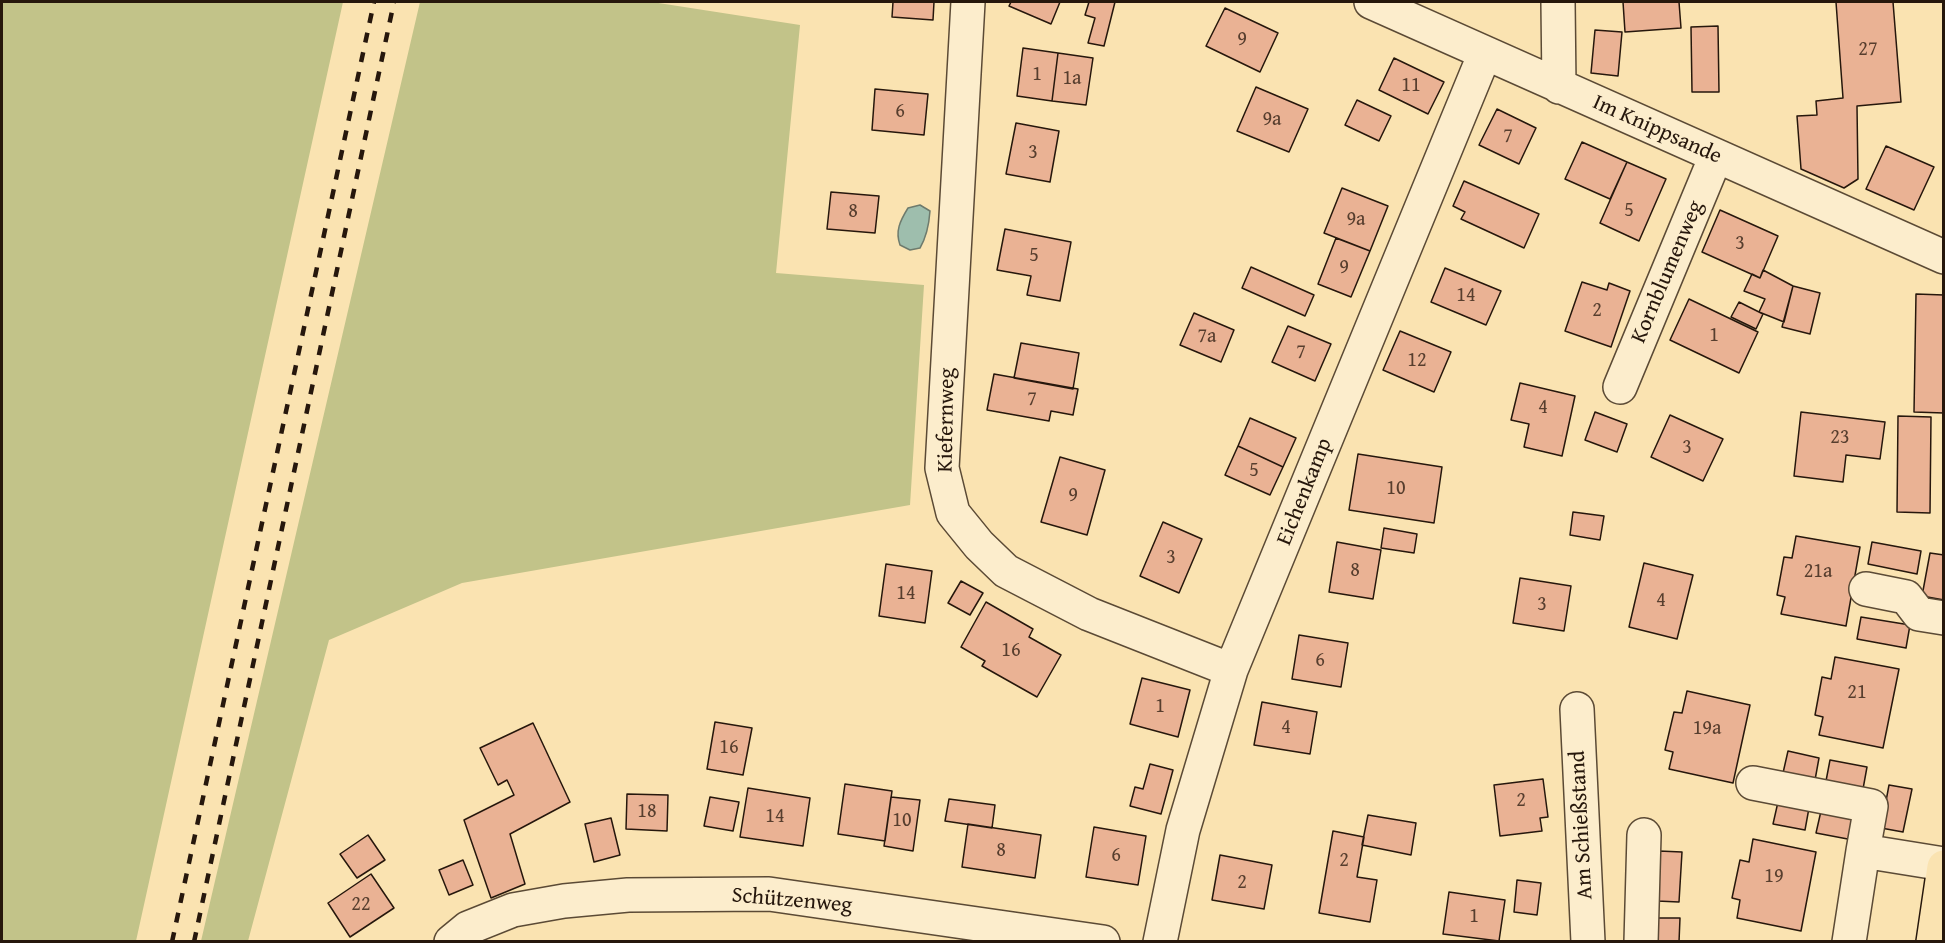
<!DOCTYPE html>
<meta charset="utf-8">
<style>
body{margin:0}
#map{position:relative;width:1945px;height:943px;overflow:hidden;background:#fae3b1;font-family:"Gentium Book Plus",serif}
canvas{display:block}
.frame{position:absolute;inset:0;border:3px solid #26170c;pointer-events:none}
</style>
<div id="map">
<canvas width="1945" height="943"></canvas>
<div class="frame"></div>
</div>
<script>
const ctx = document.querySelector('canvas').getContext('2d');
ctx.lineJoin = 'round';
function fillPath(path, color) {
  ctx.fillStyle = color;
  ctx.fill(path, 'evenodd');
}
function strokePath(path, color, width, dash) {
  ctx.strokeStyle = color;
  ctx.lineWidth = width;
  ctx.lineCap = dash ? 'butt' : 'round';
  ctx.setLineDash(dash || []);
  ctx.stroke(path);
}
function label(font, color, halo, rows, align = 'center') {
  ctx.font = font + ' "Gentium Book Plus",serif';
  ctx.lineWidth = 4.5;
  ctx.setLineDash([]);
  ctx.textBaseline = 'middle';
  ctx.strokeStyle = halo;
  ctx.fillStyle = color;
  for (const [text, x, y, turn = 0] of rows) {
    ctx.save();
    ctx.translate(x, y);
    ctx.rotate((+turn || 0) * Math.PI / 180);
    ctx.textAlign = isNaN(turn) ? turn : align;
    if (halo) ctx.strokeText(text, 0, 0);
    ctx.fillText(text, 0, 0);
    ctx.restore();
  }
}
const green = new Path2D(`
 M2,2H343L136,941H2Z
 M420,2H652L800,25L776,273L924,285L910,505L462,583L329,640L248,941H201Z`);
const water = new Path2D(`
 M920,205L930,211C929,225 927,236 920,248L910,250L900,245C895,231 900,221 908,208Z`);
const building = new Path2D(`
 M893,2H934L933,20L892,17Z
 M1011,2H1060L1051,24L1009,6Z
 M1089,2H1115L1104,46L1088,43L1095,18L1085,15Z
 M1623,2H1679L1681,28L1625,32Z
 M1836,2H1893L1901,102L1857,106L1858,179L1844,188L1801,169L1797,116L1817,115L1816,101L1843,98Z
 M1225,8L1278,33L1260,72L1206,46Z
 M1718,26L1719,92H1692L1691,27Z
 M1595,30L1622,32L1618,76L1591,73Z
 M1023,48L1058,53L1052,101L1017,96Z
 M1058,53L1093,58L1086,105L1052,101Z
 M1394,58L1444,82L1428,114L1379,90Z
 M1256,87L1308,109L1289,152L1237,131Z
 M875,89L928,94L924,135L872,130Z
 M1357,100L1391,116L1379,141L1345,125Z
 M1497,109L1536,128L1519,164L1479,145Z
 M1016,123L1059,131L1050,182L1006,174Z
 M1582,142L1627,162L1610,199L1565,179Z
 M1886,146L1934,167L1914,210L1866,189Z
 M1627,162L1666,179L1639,241L1600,223Z
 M1464,181L1539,214L1524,248L1461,219L1465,212L1453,206Z
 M1342,188L1388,206L1370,251L1324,233Z
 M831,192L879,196L875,233L827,229Z
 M1720,210L1778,236L1760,278L1702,252Z
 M1005,229L1071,242L1060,301L1027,295L1031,276L997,270Z
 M1336,238L1370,251L1351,297L1318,284Z
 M1251,267L1314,295L1305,316L1242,288Z
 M1445,268L1501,291L1486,325L1431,302Z
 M1763,270L1793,286L1784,322L1759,312L1765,299L1744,291L1752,274L1760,278Z
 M1582,282L1607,290L1609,283L1630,291L1611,347L1565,331Z
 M1793,286L1820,293L1810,334L1782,327Z
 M1916,294L1944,295V413L1914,412Z
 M1689,299L1758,332L1739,373L1670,340Z
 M1739,302L1763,314L1756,329L1731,317Z
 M1194,313L1234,330L1221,362L1180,345Z
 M1288,326L1331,344L1315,381L1272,362Z
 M1400,331L1451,352L1434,392L1383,370Z
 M1021,343L1079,353L1073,389L1014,378Z
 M994,374L1078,389L1073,415L1051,411L1049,421L987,410Z
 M1520,383L1575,396L1562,456L1524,447L1529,424L1511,420Z
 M1595,412L1627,424L1617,452L1585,440Z
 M1801,412L1885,422L1880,459L1846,455L1843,482L1794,476Z
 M1670,415L1723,439L1703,481L1651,457Z
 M1898,416L1931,417L1930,513L1897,512Z
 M1250,418L1296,438L1283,467L1238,446Z
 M1238,446L1283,467L1270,495L1225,475Z
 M1358,454L1442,467L1434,523L1349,510Z
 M1060,457L1105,470L1087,535L1041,522Z
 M1573,512L1604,516L1600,540L1570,535Z
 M1163,522L1202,539L1179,593L1140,576Z
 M1384,528L1417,534L1414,553L1381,548Z
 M1796,536L1860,547L1846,626L1781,614L1785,597L1777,595L1784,557L1792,558Z
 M1337,542L1381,550L1373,599L1329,592Z
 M1872,542L1921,551L1917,574L1868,564Z
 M1930,553L1944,555V600L1922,596Z
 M1644,563L1693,575L1677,639L1629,627Z
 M886,564L932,571L925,623L879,616Z
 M1520,578L1571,586L1564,631L1513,623Z
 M961,581L983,593L970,615L948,603Z
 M986,602L1033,629L1029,637L1061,655L1037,697L982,666L985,661L961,647Z
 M1861,617L1910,625L1906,648L1857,639Z
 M1299,635L1348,643L1341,687L1292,679Z
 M1835,657L1899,669L1883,748L1819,735L1823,717L1815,715L1822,677L1831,679Z
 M1142,678L1190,690L1178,737L1130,724Z
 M1687,691L1750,705L1733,783L1669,769L1673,752L1665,750L1674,712L1682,713Z
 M1262,702L1317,712L1310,754L1254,745Z
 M715,722L752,728L743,775L707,769Z
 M533,723L570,802L510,834L525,884L491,898L464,820L514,795L507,780L498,785L480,748Z
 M1788,751L1819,758L1815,780L1783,773Z
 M1830,760L1867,767L1863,789L1826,781Z
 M1150,764L1173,770L1161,814L1130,806L1135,787L1143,789Z
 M1543,779L1548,817L1540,818L1542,831L1500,836L1494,785Z
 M845,784L892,791L885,841L838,834Z
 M1889,785L1912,789L1903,832L1881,828Z
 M748,788L810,798L803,846L740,837Z
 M627,794L668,795L667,831L626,829Z
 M710,797L739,802L733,831L704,826Z
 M891,797L920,800L913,851L884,846Z
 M949,799L995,805L992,828L945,821Z
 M1778,802L1809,808L1805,830L1773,824Z
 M1821,811L1858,818L1853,840L1816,833Z
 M1368,815L1416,823L1411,855L1362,845Z
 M611,818L620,855L594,862L585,824Z
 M968,824L1041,835L1035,878L962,867Z
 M1094,827L1146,836L1138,885L1086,877Z
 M1333,831L1364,837L1357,877L1377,880L1370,922L1319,913Z
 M368,835L385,860L357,878L340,854Z
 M1753,839L1816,852L1801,931L1737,918L1740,900L1732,898L1740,860L1749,862Z
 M1659,851L1682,852L1679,902L1657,901Z
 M1220,855L1272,865L1264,909L1212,900Z
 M463,860L473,885L449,895L439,870Z
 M371,874L394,908L350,937L328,903Z
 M1517,880L1541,883L1537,915L1514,912Z
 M1449,892L1505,900L1499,941L1443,934Z
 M1657,918H1680L1679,942H1656Z`);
const minor = new Path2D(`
 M968,2L942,468L953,513L979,545L1006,571L1089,614L1231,670
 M1371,2L1944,257
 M1558,2L1559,87
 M1620,387L1716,156
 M1866,589L1906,597L1919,614L1944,618
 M1577,709L1588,942
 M1753,783L1871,806L1863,851L1944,864
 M451,942L468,928L513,910L564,901L628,895L769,894L1103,942
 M1160,942L1183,830L1231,670L1485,53
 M1641,942L1644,835
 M1849,942L1863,851`);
const major = new Path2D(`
 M1933,942L1944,867`);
const rail = new Path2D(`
 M172,942L374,2
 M194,942L394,2`);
const numberNames = [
 ["9",1242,40],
 ["27",1868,50],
 ["1",1037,75],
 ["1a",1072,79],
 ["11",1411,86],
 ["6",900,112],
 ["9a",1272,120],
 ["7",1508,137],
 ["3",1033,153],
 ["5",1629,211],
 ["8",853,212],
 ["9a",1356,220],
 ["3",1740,244],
 ["5",1034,256],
 ["9",1344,268],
 ["14",1466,296],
 ["2",1597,311],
 ["1",1714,336],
 ["7a",1207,337],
 ["7",1301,353],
 ["12",1417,361],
 ["7",1032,400],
 ["4",1543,408],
 ["23",1840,438],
 ["3",1687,448],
 ["5",1254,471],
 ["10",1396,489],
 ["9",1073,496],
 ["3",1171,558],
 ["8",1355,571],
 ["21a",1818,572],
 ["14",906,594],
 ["4",1661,601],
 ["3",1542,605],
 ["16",1011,651],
 ["6",1320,661],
 ["21",1857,693],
 ["1",1160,707],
 ["4",1286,728],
 ["19a",1707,729],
 ["16",729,748],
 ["2",1521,801],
 ["18",647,812],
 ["14",775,817],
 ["10",902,821],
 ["8",1001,851],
 ["6",1116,856],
 ["2",1344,861],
 ["19",1774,877],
 ["2",1242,883],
 ["22",361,905],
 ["1",1474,917]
];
const streetNames = [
 ["Im Knippsande",1657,130,24],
 ["Kornblumenweg",1668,272,-67],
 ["Kiefernweg",947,420,-89],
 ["Eichenkamp",1305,492,-68],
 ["Am Schießstand",1582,825,-93],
 ["Schützenweg",792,901,5]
];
fillPath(green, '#c2c389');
fillPath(water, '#9ebead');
strokePath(water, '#6e7b6d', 1.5);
fillPath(building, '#eab294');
strokePath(building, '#26170c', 1.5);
strokePath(minor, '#5b4a35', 36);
strokePath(major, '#26170c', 36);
strokePath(minor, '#fcedcc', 33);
strokePath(major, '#fae3b1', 33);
strokePath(rail, '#26170c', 4.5, [10, 10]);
label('20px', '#573e2e', null, numberNames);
label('22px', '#26170c', '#fcedcc', streetNames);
</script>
